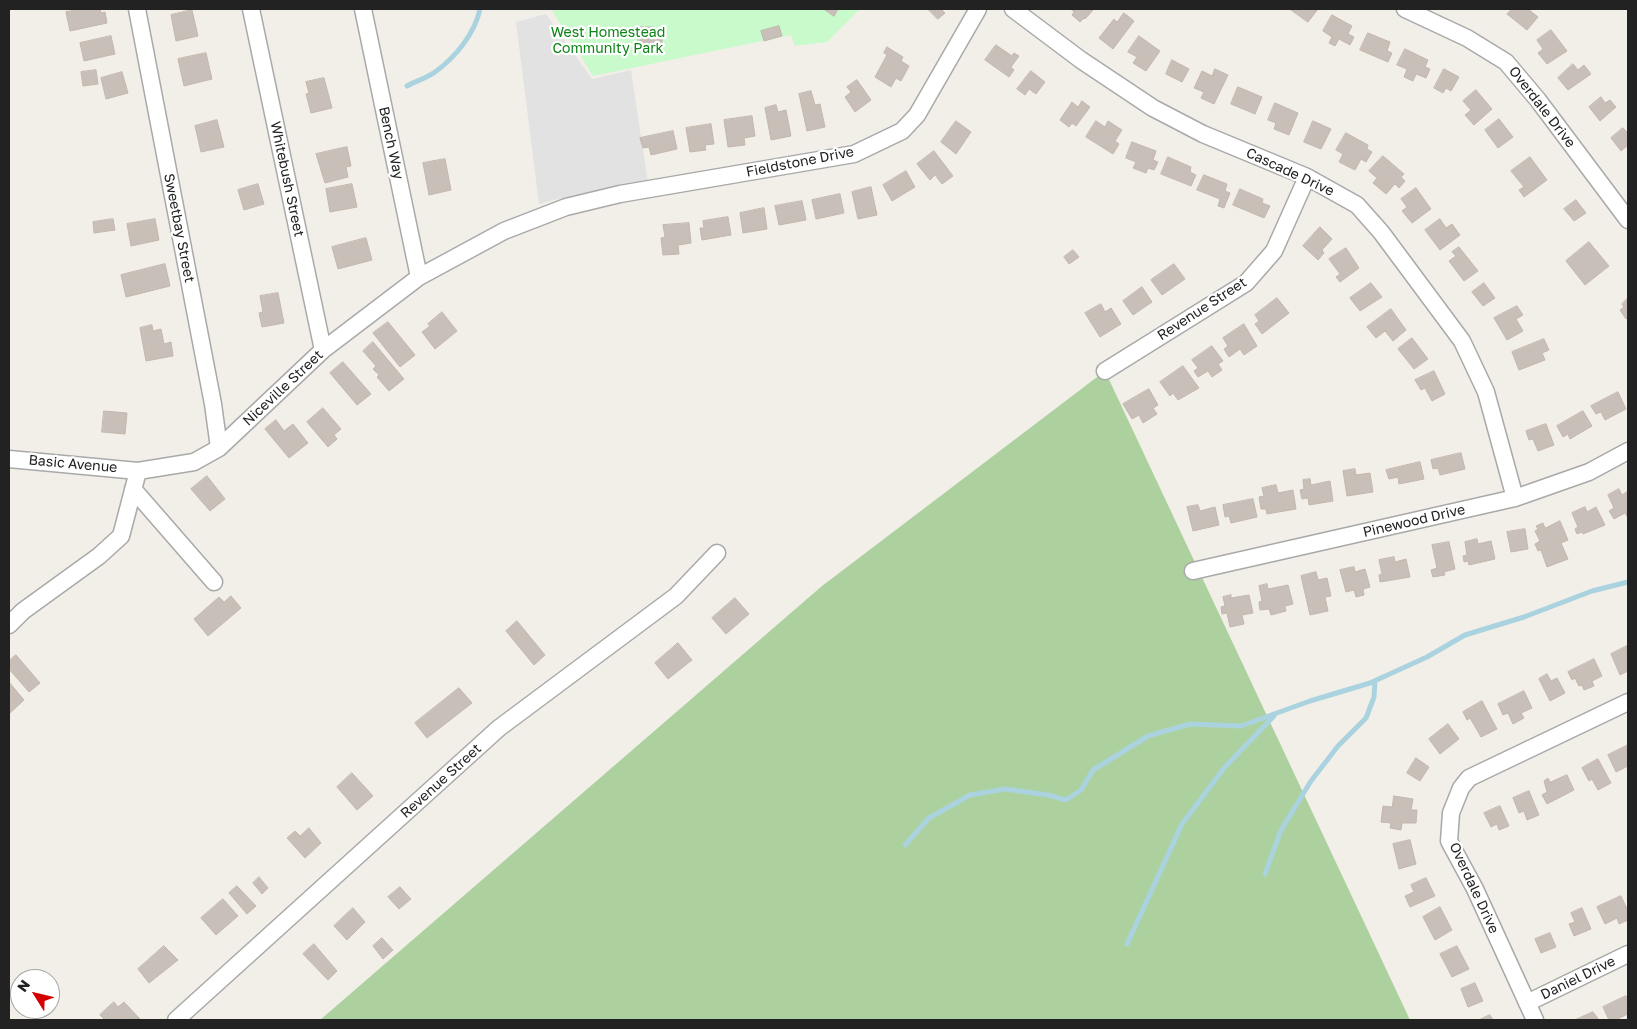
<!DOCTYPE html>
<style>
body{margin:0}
#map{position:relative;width:1637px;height:1029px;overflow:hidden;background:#f2efe9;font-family:"Golos Text",sans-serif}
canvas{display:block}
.frame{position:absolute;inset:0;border:10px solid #222;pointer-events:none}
.north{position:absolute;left:10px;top:969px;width:50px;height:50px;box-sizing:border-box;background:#fff;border:1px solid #a7a7a7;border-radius:50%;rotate:306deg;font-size:14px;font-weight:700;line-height:20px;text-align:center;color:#222}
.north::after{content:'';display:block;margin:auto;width:18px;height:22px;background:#d40000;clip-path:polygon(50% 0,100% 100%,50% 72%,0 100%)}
</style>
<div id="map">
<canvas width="1637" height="1029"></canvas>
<div class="frame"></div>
<div class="north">N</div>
</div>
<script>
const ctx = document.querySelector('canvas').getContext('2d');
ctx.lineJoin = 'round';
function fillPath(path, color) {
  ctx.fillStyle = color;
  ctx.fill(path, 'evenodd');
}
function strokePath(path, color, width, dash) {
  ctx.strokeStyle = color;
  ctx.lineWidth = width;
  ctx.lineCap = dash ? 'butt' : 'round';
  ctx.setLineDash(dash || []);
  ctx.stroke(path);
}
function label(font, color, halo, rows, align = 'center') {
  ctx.font = font + ' "Golos Text",sans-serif';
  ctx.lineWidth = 4.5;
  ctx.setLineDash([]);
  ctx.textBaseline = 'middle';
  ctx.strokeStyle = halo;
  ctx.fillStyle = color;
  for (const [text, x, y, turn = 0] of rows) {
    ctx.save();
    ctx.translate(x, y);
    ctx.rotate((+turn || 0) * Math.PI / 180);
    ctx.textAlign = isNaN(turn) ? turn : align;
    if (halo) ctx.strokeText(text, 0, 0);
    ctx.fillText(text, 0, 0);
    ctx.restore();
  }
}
const forest = new Path2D(`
 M1105,371L1410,1020H320L822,586Z`);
const park = new Path2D(`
 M551,9H860L827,42L795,46L791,35L593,76Z`);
const parking = new Path2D(`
 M546,14L592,79L631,70L648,183L557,199L539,204L516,22Z`);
const stream = new Path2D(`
 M407,86C416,81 427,78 435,72C456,57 475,33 480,9
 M905,845L929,818L970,795L1005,789L1048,795L1066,800L1081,790L1093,770L1148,736L1190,724L1241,726L1310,701L1370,683L1427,657L1465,635L1524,617L1592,591L1628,582
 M1265,874L1281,830L1311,781L1338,746L1366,718L1374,697L1375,681
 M1127,944L1182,824L1224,768L1274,716`);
const building = new Path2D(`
 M83,9H100L101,13L105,12L107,23L70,31L66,12Z
 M824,9H838L834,16Z
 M928,9H941L945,13L938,19Z
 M1071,9H1094L1085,19L1084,18L1080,22L1072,15L1074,12Z
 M1290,9H1318L1308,22Z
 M1512,9H1528L1538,17L1527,30L1507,14Z
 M192,10L198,36L176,41L171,15Z
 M1124,13L1134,21L1113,49L1099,38L1114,19L1117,22Z
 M1332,15L1352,26L1348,34L1354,37L1350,45L1339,39L1335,46L1329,43L1332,37L1323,31Z
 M779,26L782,36L764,41L761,31Z
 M639,27H654V35H662V44L638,43Z
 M1551,30L1567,51L1547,64L1538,53L1543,49L1537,40Z
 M1368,33L1390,42L1387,51L1392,53L1388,62L1360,50Z
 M111,36L115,54L84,61L80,43Z
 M1139,36L1160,51L1146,71L1133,63L1137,57L1128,52Z
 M996,45L1012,56L1014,53L1019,56L1011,67L1014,70L1009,77L985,60Z
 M887,47L903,57L901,61L909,66L901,81L896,78L891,87L875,77L887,55L884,53Z
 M1405,49L1428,60L1425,67L1430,69L1426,78L1416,74L1413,81L1404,77L1407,69L1397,65Z
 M206,53L212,79L184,86L178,59Z
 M1172,60L1189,69L1182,82L1166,74Z
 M1573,64L1578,70L1584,65L1591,74L1568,90L1558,78Z
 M1215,69L1228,75L1214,104L1201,98L1204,92L1194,88L1202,71L1212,76Z
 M1444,69L1459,77L1451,91L1446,88L1443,93L1434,88Z
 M96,70L98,84L83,86L81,72Z
 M1031,71L1045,82L1036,94L1029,89L1025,95L1017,89Z
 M122,72L128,93L106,99L101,78Z
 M324,78L332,108L311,113L306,94L309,93L306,82Z
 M857,80L871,100L855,112L845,97L851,92L847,87Z
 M1238,87L1262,97L1255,114L1231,104Z
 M1476,90L1492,109L1474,125L1465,115L1471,110L1463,101Z
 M811,91L815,105L820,104L825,127L807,131L799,94Z
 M1601,97L1605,103L1610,100L1616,107L1600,121L1589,107Z
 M1082,101L1090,107L1076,126L1072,123L1069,127L1060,120L1072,102L1078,107Z
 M1275,103L1298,113L1289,135L1274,129L1276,123L1268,120Z
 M776,105L778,112L786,110L791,136L771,140L765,108Z
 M752,116L755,136L744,138L745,145L728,147L724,120Z
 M1499,119L1513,137L1498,148L1485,130Z
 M217,120L224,147L201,152L195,126Z
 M956,121L971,132L956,154L941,142Z
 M1096,121L1105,127L1108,121L1122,130L1115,141L1119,144L1113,154L1086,137Z
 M1313,121L1331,129L1321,149L1304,142Z
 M711,124L714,144L705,145L706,150L690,152L686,128Z
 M1623,128L1628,133V145L1621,151L1611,138Z
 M673,131L677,149L651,155L649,147L643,148L640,138Z
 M1346,133L1368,145L1367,149L1372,152L1366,162L1361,159L1355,170L1339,162L1343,154L1336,150Z
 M1132,142L1156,151L1153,160L1158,162L1154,170L1148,168L1146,173L1133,168L1136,162L1126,158Z
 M347,147L351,166L346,167L348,177L325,183L316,154Z
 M934,151L953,176L942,184L935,175L930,180L917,164Z
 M1383,156L1404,174L1401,177L1405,181L1399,188L1395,184L1386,194L1373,183L1377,178L1369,171Z
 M1168,157L1191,167L1190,172L1196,175L1191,186L1161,174Z
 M1530,157L1547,180L1524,197L1519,190L1524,187L1511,171Z
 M445,159L451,190L429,195L423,163Z
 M906,171L915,187L892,201L883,185Z
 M1204,175L1227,184L1225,191L1230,193L1224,208L1218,206L1220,199L1197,190Z
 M258,184L264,204L244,210L238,190Z
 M352,184L357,207L330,212L326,189Z
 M871,187L877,215L858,219L852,192Z
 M1416,188L1431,209L1412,223L1402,211L1407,207L1401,199Z
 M1240,189L1263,199L1262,203L1270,206L1264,218L1233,205Z
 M840,194L844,213L816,219L812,200Z
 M1576,200L1586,213L1574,221L1564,209Z
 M802,201L806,220L779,225L775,206Z
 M764,208L767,229L743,233L740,213Z
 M728,217L731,235L702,240L700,228H704L703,221Z
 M113,219L115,230L94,233L93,222Z
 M155,219L159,240L131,246L127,224Z
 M1440,219L1446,228L1452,224L1460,235L1440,250L1425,230Z
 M689,223L691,243L678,245L679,254L663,255L661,238L665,237L663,225Z
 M1320,227L1332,239L1322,250L1324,253L1318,260L1303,246Z
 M366,238L372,260L338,269L332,247Z
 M1589,242L1609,266L1585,285L1566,261Z
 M1459,247L1478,271L1464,281L1449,261L1456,256L1452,252Z
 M1346,248L1359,268L1340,282L1336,277L1340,274L1329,259Z
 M1073,250L1079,257L1069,264L1064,257Z
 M165,264L170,286L126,297L121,275Z
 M1174,264L1185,279L1162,295L1151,280Z
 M1371,283L1382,297L1360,311L1350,298Z
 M1484,283L1495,298L1483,306L1472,292Z
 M1142,287L1152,302L1133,315L1123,301Z
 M278,293L284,323L262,327L259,313L263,312L260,296Z
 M1277,298L1289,313L1262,334L1255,324L1259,321L1255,315Z
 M1628,298V317L1626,319L1620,310L1624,307L1622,304Z
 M1101,304L1105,312L1111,308L1121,324L1100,337L1085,313Z
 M1517,306L1523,315L1516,319L1523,331L1507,340L1494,318Z
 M1391,309L1406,330L1393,341L1385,331L1376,338L1367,327Z
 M442,312L457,331L435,349L422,332L430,326L428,324Z
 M388,322L415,355L400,367L373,333Z
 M1244,324L1257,346L1244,355L1240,349L1229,357L1224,349L1228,346L1223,338Z
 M152,325L153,331L161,329L164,344L171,342L173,356L146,361L140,328Z
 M1412,338L1428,359L1414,369L1398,349Z
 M1544,339L1549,350L1542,353L1545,360L1519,370L1512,352Z
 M373,342L404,379L389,391L377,377L379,375L373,369L376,366L363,351Z
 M1212,346L1223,361L1218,364L1222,370L1212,377L1208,371L1198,377L1194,371L1198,368L1192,360Z
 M343,362L371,394L357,405L330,373Z
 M1183,366L1199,388L1178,400L1173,393L1170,396L1160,382Z
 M1434,371L1445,394L1432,401L1425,388L1421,390L1415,380Z
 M1149,389L1158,405L1153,408L1157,414L1143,423L1139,415L1132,419L1123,404Z
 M1618,392L1626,409L1605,420L1601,412L1596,414L1591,406Z
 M323,408L341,429L334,435L337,439L328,447L307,422Z
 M104,411L127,413L125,434L102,432Z
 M1583,411L1592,426L1570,439L1568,434L1563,437L1557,426Z
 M276,420L284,431L293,424L308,443L289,458L265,429Z
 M1546,424L1554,445L1538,451L1533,439L1529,440L1526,431Z
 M1461,453L1465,469L1440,475L1438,468L1433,469L1431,460Z
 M1420,462L1424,479L1399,484L1398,477L1389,479L1386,470Z
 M1355,469L1356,475L1370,473L1373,492L1347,496L1343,471Z
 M207,476L225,499L210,511L191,489Z
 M1310,479L1311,485L1330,481L1333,501L1309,505L1308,498L1302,499L1300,490L1304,489L1303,480Z
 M1276,485L1278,493L1293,490L1296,509L1267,514L1266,509H1261L1259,497L1264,496L1262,488Z
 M1619,489L1622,495L1628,491V518L1625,513L1614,519L1609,511L1614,508L1608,495Z
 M1253,499L1257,517L1231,523L1229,516L1225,517L1223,505Z
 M1198,505L1200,511L1215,507L1219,525L1193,531L1187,507Z
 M1585,507L1587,512L1596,507L1605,525L1583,534L1582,532L1577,534L1575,529L1578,527L1572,513Z
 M1560,521L1568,540L1561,543L1568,559L1547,567L1541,550L1538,551L1535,544L1540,541L1535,531L1538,529L1536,526L1543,523L1545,528Z
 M1525,529L1528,549L1511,552L1507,532Z
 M1477,539L1478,544L1491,541L1495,559L1469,565L1468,561L1464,562L1463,556L1467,555L1465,542Z
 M1449,542L1455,569L1444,572L1445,575L1433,577L1431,570L1437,568L1432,545Z
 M1394,557L1395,562L1406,559L1410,577L1380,582L1379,575L1382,574L1379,560Z
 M1354,567L1355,572L1365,569L1370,587L1363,589L1364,595L1356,597L1354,590L1346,592L1340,570Z
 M1316,572L1318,580L1327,578L1331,596L1325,597L1328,611L1310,615L1301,576Z
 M1267,584L1268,589L1288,585L1293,604L1285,606L1286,611L1271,615L1269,609L1260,610L1259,602L1262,601L1259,586Z
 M1231,595V598L1249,595L1253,613L1242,615L1244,624L1230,627L1227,613L1222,614L1221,607L1225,606L1223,597Z
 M231,596L241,608L208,636L194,619L219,597L224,602Z
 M735,598L749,614L726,634L712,618Z
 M517,621L545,655L534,665L506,631Z
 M678,643L692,660L668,679L655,663Z
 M1627,646L1628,671L1620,675L1611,654Z
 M16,655L40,683L29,692L9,669V661Z
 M1594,659L1602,676L1592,681L1594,686L1584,690L1582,685L1579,686L1575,678L1572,680L1568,672Z
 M1547,674L1551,681L1557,678L1565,693L1550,701L1539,679Z
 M9,682L24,700L10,713L9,711Z
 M459,688L472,703L427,738L415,723Z
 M1524,691L1532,708L1521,713L1524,718L1513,724L1508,713L1503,715L1498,704Z
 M1482,701L1497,729L1481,737L1470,718L1467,720L1463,712Z
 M1448,724L1459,739L1440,754L1429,739Z
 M1628,745V766L1616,772L1608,755Z
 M1416,758L1429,767L1420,781L1407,773Z
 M1598,759L1611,783L1598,790L1592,779L1589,781L1582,768Z
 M352,773L373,796L357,810L337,787Z
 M1567,775L1574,790L1547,804L1542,795L1547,792L1544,781L1548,778L1550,782Z
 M1529,791L1539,815L1527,820L1524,811L1519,813L1513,798Z
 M1394,796L1413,799L1411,810H1417L1416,823H1402L1401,830L1390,828L1391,823L1381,822L1383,806L1392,807Z
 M1500,806L1509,826L1499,830L1497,824L1491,827L1484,813Z
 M309,828L321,843L305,858L287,838L295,831L300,836Z
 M1410,840L1416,864L1399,869L1393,844Z
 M259,877L268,888L262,894L253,883Z
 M1426,878L1435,896L1410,907L1405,896L1414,892L1411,885Z
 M237,886L256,906L247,914L229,893Z
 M400,887L411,899L399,909L388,897Z
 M1621,896L1628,911V920L1619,924L1617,918L1605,924L1597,907Z
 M223,899L238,916L216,935L201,918Z
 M1440,907L1452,930L1435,940L1423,917Z
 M353,908L365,922L347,940L334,926Z
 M1582,908L1591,929L1574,936L1569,924L1575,922L1571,913Z
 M1550,933L1556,947L1541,953L1535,939Z
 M382,938L393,950L383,959L373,946Z
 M314,944L337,971L328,980L303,954Z
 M164,946L178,960L149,983L138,969Z
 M1457,946L1469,969L1452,977L1440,954Z
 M1475,983L1483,1001L1468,1007L1461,989Z
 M1626,996L1628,999V1014L1615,1020H1609L1603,1007Z
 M114,1002L118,1007L124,1002L140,1019L105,1020L100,1015Z
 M1593,1012L1599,1020H1575Z
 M1490,1015L1493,1020H1479Z`);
const street = new Path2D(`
 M137,9L213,404L219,448
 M251,9L323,350
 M363,9L419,277
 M1013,9L1081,60L1153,108L1203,134L1307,177L1357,205L1381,232L1462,341L1486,392L1515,498
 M1405,9L1467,38L1506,62L1538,100L1628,220
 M1105,371L1246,283L1274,251L1307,177
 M9,459L138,471
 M133,489L214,582
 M1193,571L1515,498L1589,472L1628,451
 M9,625L23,611L99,556L121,536L138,471L194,462L219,448L323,350L419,277L504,231L566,207L620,194L854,154L902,131L917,115L978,9
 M1527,1003L1628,954
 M176,1020L499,728L676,596L717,553
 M1535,1020L1475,889L1449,841L1451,813L1461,788L1469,778L1628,702`);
const parkNames = [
 ["West Homestead",608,33],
 ["Community Park",608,49]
];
const streetNames = [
 ["Overdale Drive",1542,107,52],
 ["Bench Way",391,143,78],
 ["Fieldstone Drive",800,162,-11],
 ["Cascade Drive",1290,172,25],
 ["Whitebush Street",287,179,78],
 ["Sweetbay Street",179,228,79],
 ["Revenue Street",1202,309,-33],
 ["Niceville Street",283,388,-43],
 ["Basic Avenue",73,464,5],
 ["Pinewood Drive",1414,521,-13],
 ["Revenue Street",441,781,-42],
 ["Overdale Drive",1474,888,65],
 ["Daniel Drive",1578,978,-26]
];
fillPath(forest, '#add19e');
fillPath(park, '#c8facc');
fillPath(parking, '#e2e2e2');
strokePath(stream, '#aad3df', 5);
fillPath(building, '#c7bfb8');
strokePath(building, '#c4b6ab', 1);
strokePath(street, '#a9a9a9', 19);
strokePath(street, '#fff', 16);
label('14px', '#0c8416', '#fff', parkNames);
label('14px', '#222', '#fff', streetNames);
</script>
